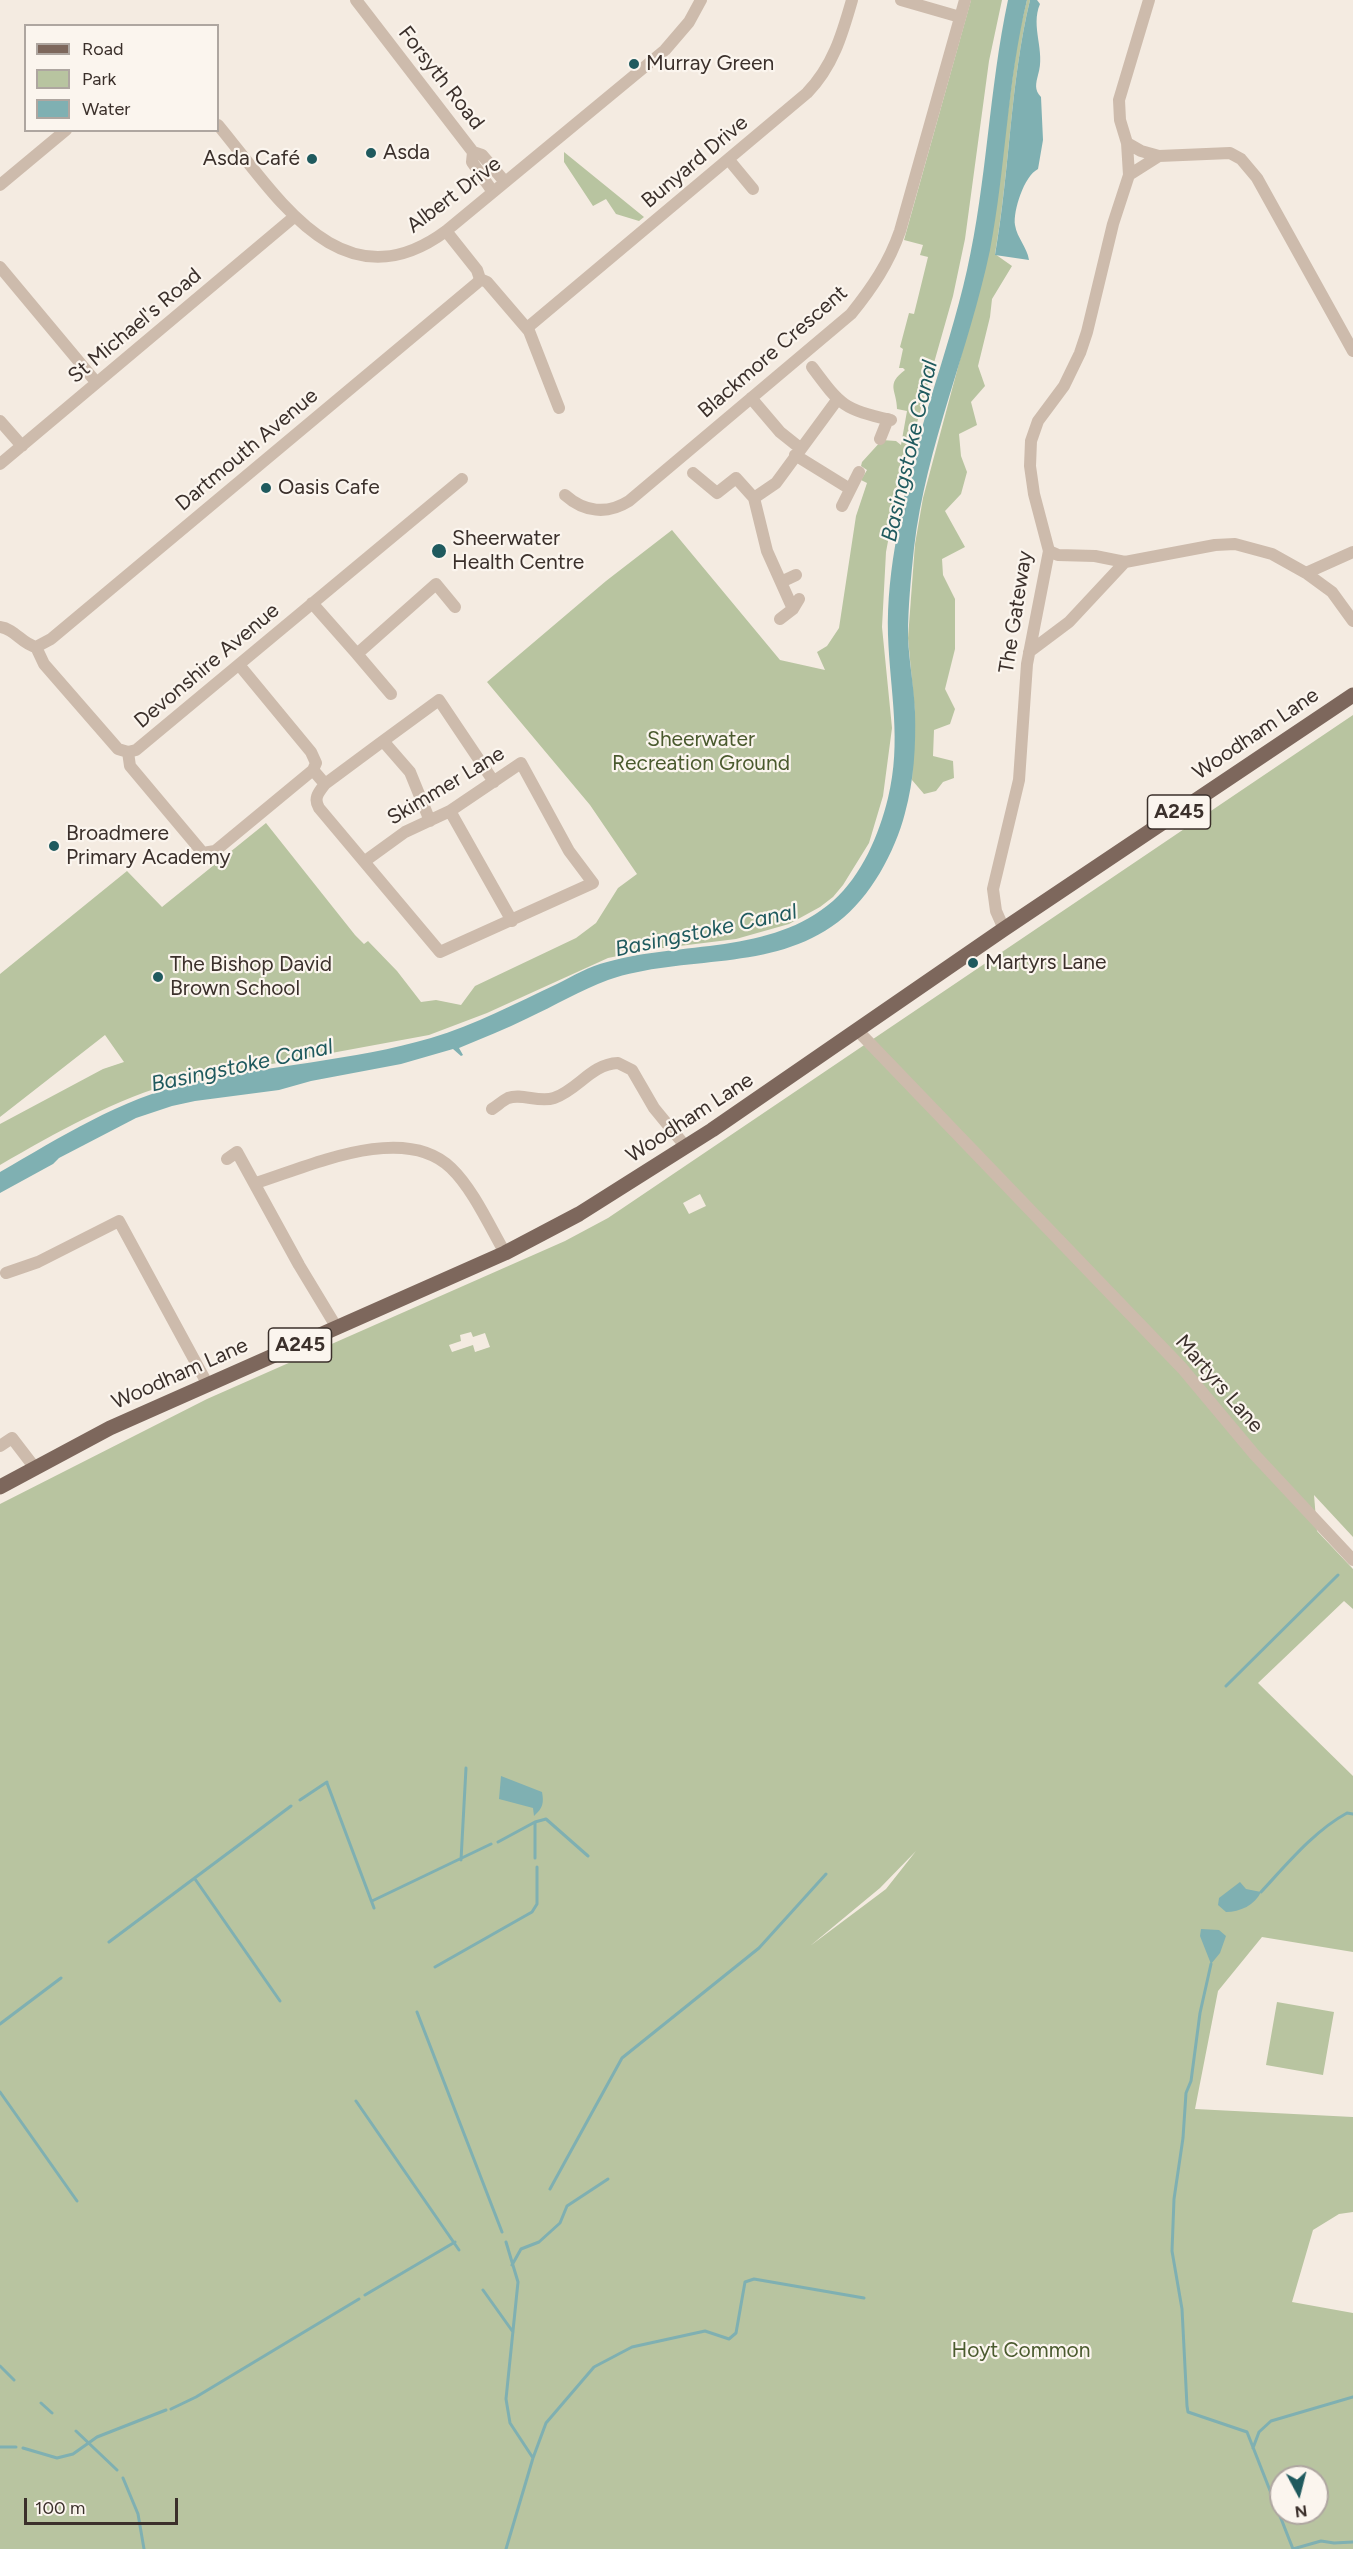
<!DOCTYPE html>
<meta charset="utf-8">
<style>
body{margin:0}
#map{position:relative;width:1353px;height:2549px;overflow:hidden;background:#f4ebe1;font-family:Figtree,sans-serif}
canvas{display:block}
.legend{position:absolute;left:24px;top:24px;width:195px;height:108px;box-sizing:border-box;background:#fbf5ee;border:2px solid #aea6a0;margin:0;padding:8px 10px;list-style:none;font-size:18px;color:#3b302b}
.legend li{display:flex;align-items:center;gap:12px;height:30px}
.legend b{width:30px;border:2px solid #aea6a0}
.north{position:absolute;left:1269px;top:2465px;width:60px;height:60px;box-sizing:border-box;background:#fbf5ee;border:2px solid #aea6a0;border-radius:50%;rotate:173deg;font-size:16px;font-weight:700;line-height:24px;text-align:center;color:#3b302b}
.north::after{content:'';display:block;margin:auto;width:21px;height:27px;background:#1f5a5e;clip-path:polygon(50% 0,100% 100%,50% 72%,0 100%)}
.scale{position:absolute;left:24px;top:2498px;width:154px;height:27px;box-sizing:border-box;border:3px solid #3b302b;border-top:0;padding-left:8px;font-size:18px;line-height:21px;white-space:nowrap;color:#3b302b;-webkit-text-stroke:4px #fbf5ee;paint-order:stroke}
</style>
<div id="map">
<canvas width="1353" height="2549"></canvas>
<ul class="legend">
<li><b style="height:8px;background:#7d675c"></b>Road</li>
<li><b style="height:16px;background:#b8c4a0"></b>Park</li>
<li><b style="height:16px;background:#7fb0b2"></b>Water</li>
</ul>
<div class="north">N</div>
<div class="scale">100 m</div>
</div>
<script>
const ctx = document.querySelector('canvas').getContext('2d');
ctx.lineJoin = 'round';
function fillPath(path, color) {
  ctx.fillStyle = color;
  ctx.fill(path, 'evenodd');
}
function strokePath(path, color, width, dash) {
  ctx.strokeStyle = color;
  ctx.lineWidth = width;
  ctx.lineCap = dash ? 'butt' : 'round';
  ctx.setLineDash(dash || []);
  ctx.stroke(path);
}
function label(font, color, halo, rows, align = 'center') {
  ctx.font = font + ' Figtree,sans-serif';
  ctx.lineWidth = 4.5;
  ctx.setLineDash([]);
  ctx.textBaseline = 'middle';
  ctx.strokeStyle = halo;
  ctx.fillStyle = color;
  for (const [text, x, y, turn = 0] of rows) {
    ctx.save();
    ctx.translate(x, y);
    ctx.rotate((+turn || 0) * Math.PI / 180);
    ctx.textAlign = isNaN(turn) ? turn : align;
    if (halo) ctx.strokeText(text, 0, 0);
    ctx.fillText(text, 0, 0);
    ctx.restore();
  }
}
const green = new Path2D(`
 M971,0H1002L989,61L965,239L953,296L897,493L886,552L882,627L892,728L883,796L869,843L843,885L833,897L820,907L789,924L736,939L647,950L608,958L487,1013L429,1035L234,1071C215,1071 198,1076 180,1081C115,1099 57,1132 0,1165V1124L103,1069L124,1062L105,1035L0,1117V974L127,871L162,907L266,823L355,935L364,944L368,941L397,971L421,1002L436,1000L461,1005L475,986L576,938L596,923L618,888L637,874L590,805L487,682L606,581L672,530L780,660L825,670L817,652L827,646L839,628L856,516L867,483L861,480L867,470L861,466L862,462L882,440L896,441L901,445L907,411L897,409C897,390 885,385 905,370L903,368H899L903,349L900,347L909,313L914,314L928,257L920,255L923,245L904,240Z
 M1027,0H1030C1010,83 1010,170 995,254L1012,266L992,299L990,317L978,366L985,386L971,402L977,425L959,434L961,456L967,472L961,494L945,511L965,547L942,559L943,575L955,599V649L945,689L955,709L950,724L934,730L933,756L953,761L954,778L943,782L936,791L924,794L912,780L915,713L908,638L915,544L923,498L989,251L1018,37Z
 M564,152L644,217L639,221L616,214L606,199L593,206L564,162Z
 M1353,715V1537L1314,1495L1317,1531L1353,1569V1609L1344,1601L1258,1683L1353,1776V1952L1262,1937L1218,1991L1195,2109L1353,2117V2212L1339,2214L1313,2230L1292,2302L1353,2313V2549H0V1504L207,1399L565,1241L608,1218ZM700,1194L706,1206L689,1214L683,1203ZM471,1332L473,1337L485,1333L490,1347L475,1352L473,1345L452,1352L449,1345L461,1341L460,1335ZM916,1851L886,1889L810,1946L880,1888ZM1281,2477H1317V2513H1281Z
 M1277,2002L1334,2012L1323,2075L1266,2065Z`);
const water = new Path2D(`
 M1008,0H1027C1007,82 1006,167 990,250C969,350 926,446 914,548C911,577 908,607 908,637C909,662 914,687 915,712C916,745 914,781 905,813C895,852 870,898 838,922C771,973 684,954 608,980C581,990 554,1006 528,1018C506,1029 482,1038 459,1048L463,1055L461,1056L453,1049L401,1064L311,1081L279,1090L195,1101L172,1106L136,1118L59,1158L53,1164L0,1193V1172C61,1137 120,1099 189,1083C269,1065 353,1061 431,1038C475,1025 516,1003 557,984C573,976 590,966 607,962C681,941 771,955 833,901C862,875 879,835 888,798C902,741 890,692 888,635C887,602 891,567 897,535C911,444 947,359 967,270C987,181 989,89 1008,0Z
 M1030,0H1037L1040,4C1030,27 1046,51 1038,75C1036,83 1034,90 1041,97L1043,140L1038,169C1024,176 1013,211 1015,225C1017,238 1027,247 1029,260L995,255C1010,170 1010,83 1030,0Z
 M501,1776L542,1792C544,1803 543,1808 534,1816L533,1808L499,1799Z
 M1240,1882L1246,1889L1261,1892C1255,1905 1240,1912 1226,1912L1218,1905L1219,1898Z
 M1201,1929L1219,1930L1226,1936L1220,1953L1211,1964L1200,1936Z`);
const stream = new Path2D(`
 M1226,1686L1338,1575
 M327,1783L374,1908
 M300,1800L327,1782
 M498,1842L535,1822L546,1819L588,1856
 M535,1858V1822
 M461,1860L466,1768
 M195,1879L280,2001
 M1261,1892C1287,1864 1314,1831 1347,1813L1353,1814
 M372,1901L491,1844
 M109,1942L291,1806
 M1211,1964L1200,2013L1191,2081L1186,2093L1183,2138L1174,2199L1172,2251L1182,2309L1187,2406L1188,2412L1247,2432L1293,2549
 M435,1967L532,1912L537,1904V1867
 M417,2012L502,2232
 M0,2024L61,1978
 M0,2092L77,2201
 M356,2101L459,2250
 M550,2189L622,2058L759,1948L826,1874
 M506,2242L518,2282L506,2399L510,2423L533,2458
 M512,2265L521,2249L539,2242L560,2223L567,2206L608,2179
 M483,2290L513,2332
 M365,2295L455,2242
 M0,2366L14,2380
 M41,2403L52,2413
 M171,2409L196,2397L359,2299
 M76,2431L117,2470
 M0,2447H16
 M23,2448L57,2458L73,2454L97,2437L166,2410
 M1253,2448L1259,2432L1271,2421L1353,2397
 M123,2478L138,2514L144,2549
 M506,2549L533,2458L546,2423L594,2367L632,2347L705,2331L729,2339L736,2333L745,2282L754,2279L864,2298
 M1293,2549L1321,2541L1334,2543L1353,2542`);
const minor = new Path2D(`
 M356,0L473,152L482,155L505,182
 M901,0L960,17
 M218,125C277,196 342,308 446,231L665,50L689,22L701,0
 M1127,143L1141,151L1159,156L1230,153L1241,159L1257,178L1353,351
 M473,152L472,162L493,192
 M729,160L753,189
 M1129,175L1159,156
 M0,185L66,130
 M446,231L477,270L480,279L487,282L529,331L559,408
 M0,267L96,382
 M527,328L807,93C833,66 842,35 852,0
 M812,367C841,406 843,409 891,420
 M751,398L780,432L800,448
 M0,421L22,446
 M880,439L888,419
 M795,455L850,489
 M0,464L294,217
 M693,473L717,493L736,478L754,498L767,551L793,609
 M565,495C584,512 607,515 629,501L851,314C872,288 889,263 900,231L965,0
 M754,498L776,483L837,400
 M842,506L859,472
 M1049,551L1058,555L1095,556L1125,562
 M1306,573L1332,592L1353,621
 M781,582L796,575
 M312,603L357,654
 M780,619L793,609L799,599
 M0,627C15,629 22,644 36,647
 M36,647L51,639L477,283L480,279
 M36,647L44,664L118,749L128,752L136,750L462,479
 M1029,652L1069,622L1125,562L1215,545L1235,544L1272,554L1306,573L1353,552
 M391,694L357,654L436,584L455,607
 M383,741L439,700L494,782
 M128,752L130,766L203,853L215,851L313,770L316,763L311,752L240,666
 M313,770L325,784C319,792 313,798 319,808L440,952L593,883L569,851L521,763L450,811L405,832L365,861
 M325,784L383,741L410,772L430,821
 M450,811L512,921
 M1004,929L996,911L993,889L1019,780L1027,664L1049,551L1034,494L1030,466L1031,441L1038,421L1064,386L1080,353L1087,332L1113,224L1129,175L1127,143L1120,120L1119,100L1149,0
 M858,1031L1182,1368L1254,1454L1353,1560
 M492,1109C497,1106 502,1101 508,1098C522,1093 539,1103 554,1098C578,1090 591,1064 618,1063L632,1070L654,1108L686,1147
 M227,1159L237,1152L299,1265L337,1328
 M256,1183C310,1166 404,1122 451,1168C473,1189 490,1227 505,1253
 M6,1273L38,1262L119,1221L208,1385
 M0,1446L12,1438L35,1468`);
const major = new Path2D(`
 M0,1487L110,1428L505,1253L579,1214L712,1130L1004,929L1353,695`);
const markers = [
 [634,64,6,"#1f5a5e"],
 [371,153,6,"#1f5a5e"],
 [312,159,6,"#1f5a5e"],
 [266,488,6,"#1f5a5e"],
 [439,551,8,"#1f5a5e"],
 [54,846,6,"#1f5a5e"],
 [973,963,6,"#1f5a5e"],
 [158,977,6,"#1f5a5e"]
];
const shields = [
 [1179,812,63],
 [300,1345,63]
];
const shieldNames = [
 ["A245",1179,812],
 ["A245",300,1345]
];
const poiNames = [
 ["Murray Green",646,64],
 ["Asda",383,153],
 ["Asda Café",300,159,"right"],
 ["Oasis Cafe",278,488],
 ["Sheerwater",452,539],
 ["Health Centre",452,563],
 ["Broadmere",66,834],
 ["Primary Academy",66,858],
 ["Martyrs Lane",985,963],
 ["The Bishop David",170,965],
 ["Brown School",170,989]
];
const streetNames = [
 ["Forsyth Road",441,78,52],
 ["Bunyard Drive",695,162,-40],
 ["Albert Drive",454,195,-37],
 ["St Michael's Road",135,326,-40],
 ["Blackmore Crescent",773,352,-41],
 ["Dartmouth Avenue",247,450,-40],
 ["The Gateway",1016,612,-81],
 ["Devonshire Avenue",207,666,-40],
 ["Woodham Lane",1256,734,-34],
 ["Skimmer Lane",446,786,-31],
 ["Woodham Lane",690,1118,-33],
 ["Woodham Lane",180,1374,-24],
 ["Martyrs Lane",1219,1384,49]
];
const parkNames = [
 ["Sheerwater",701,740],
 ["Recreation Ground",701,764],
 ["Hoyt Common",1021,2351]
];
const waterNames = [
 ["Basingstoke Canal",910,451,-77],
 ["Basingstoke Canal",706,931,-12],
 ["Basingstoke Canal",242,1066,-12]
];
fillPath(green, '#b8c4a0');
fillPath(water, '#7fb0b2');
strokePath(stream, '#7fb0b2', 3);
strokePath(minor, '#cdbbac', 12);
strokePath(major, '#7d675c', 15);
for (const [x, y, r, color] of markers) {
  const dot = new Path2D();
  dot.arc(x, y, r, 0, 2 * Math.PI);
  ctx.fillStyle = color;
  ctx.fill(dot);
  strokePath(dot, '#fbf5ee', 2);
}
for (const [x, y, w] of shields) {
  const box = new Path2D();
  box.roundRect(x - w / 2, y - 17, w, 34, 4.5);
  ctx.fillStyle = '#fbf5ee';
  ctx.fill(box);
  strokePath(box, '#3b302b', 1.5);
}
label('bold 20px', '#3b302b', null, shieldNames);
label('21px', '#3b302b', '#fbf5ee', poiNames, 'left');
label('21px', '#3b302b', '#fbf5ee', streetNames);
label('21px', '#4a5a2e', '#fbf5ee', parkNames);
label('italic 22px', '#1f5a5e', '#fbf5ee', waterNames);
</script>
